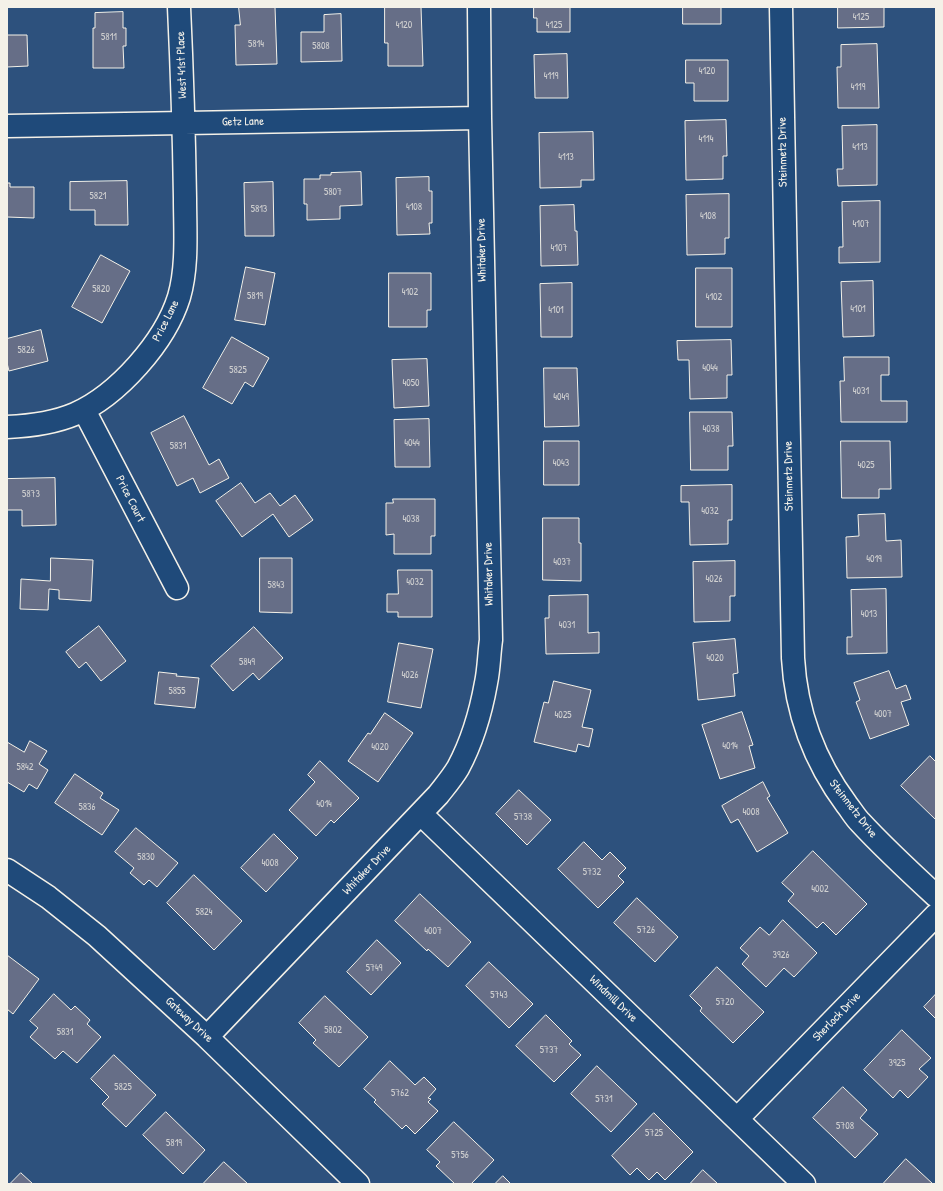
<!DOCTYPE html>
<style>
body{margin:0}
#map{position:relative;width:943px;height:1191px;overflow:hidden;background:#2d517d;font-family:"Patrick Hand",sans-serif}
canvas{display:block}
.frame{position:absolute;inset:0;border:8px solid #f4f1e8;pointer-events:none}
</style>
<div id="map">
<canvas width="943" height="1191"></canvas>
<div class="frame"></div>
</div>
<script>
const ctx = document.querySelector('canvas').getContext('2d');
ctx.lineJoin = 'round';
function fillPath(path, color) {
  ctx.fillStyle = color;
  ctx.fill(path, 'evenodd');
}
function strokePath(path, color, width, dash) {
  ctx.strokeStyle = color;
  ctx.lineWidth = width;
  ctx.lineCap = dash ? 'butt' : 'round';
  ctx.setLineDash(dash || []);
  ctx.stroke(path);
}
function label(font, color, halo, rows, align = 'center') {
  ctx.font = font + ' "Patrick Hand",sans-serif';
  ctx.lineWidth = 4;
  ctx.setLineDash([]);
  ctx.textBaseline = 'middle';
  ctx.strokeStyle = halo;
  ctx.fillStyle = color;
  for (const [text, x, y, turn = 0] of rows) {
    ctx.save();
    ctx.translate(x, y);
    ctx.rotate((+turn || 0) * Math.PI / 180);
    ctx.textAlign = isNaN(turn) ? turn : align;
    if (halo) ctx.strokeText(text, 0, 0);
    ctx.fillText(text, 0, 0);
    ctx.restore();
  }
}
const building = new Path2D(`
 M239,7H275L277,64L236,65L235,25H240Z
 M385,7H421L423,66H388V43H385Z
 M534,7H570V32H537V18H534Z
 M683,7H721V24H683Z
 M838,7H884V27L838,28Z
 M123,12V28H126V46H123L124,68H93V28H95V13Z
 M341,14L342,61L301,62V32H324V15Z
 M7,35H27L28,66L7,67Z
 M877,44L879,108H838L837,67H841V45Z
 M567,54L568,98H535L534,55Z
 M686,60H728V101H694V83H686Z
 M726,120L727,156H723V179L686,180L685,121Z
 M877,125V185L838,186L837,169H843L842,126Z
 M593,132L594,180H581V187L540,188L539,133Z
 M361,172L362,205L340,206V219L307,220V204H304V179H320V175H331V173Z
 M429,177V191H432V223H429L430,234L397,235L396,178Z
 M127,181L128,225H95V210H70V182Z
 M273,182L274,236H245L244,183Z
 M7,183H10V187H34V218L7,217Z
 M729,194V238H725V254L687,255L686,195Z
 M880,201V262L839,263V247H843L842,202Z
 M574,205L575,231H577L578,265L541,266L540,206Z
 M101,255L130,271L102,323L72,307Z
 M246,267L275,273L265,325L235,320Z
 M696,268H732V327H696Z
 M389,273H431V310H427V327H389Z
 M873,281L874,336L843,337L841,282Z
 M572,283V337H541L540,284Z
 M41,330L48,361L9,371L7,363V339Z
 M232,337L269,358L253,387L245,382L232,404L203,388Z
 M731,340L732,375H727V398L690,399L689,360H678L677,341Z
 M844,357H889V375H881V401H907V422H841L840,381H844Z
 M427,359L429,406L394,408L392,360Z
 M544,368H577L579,426L545,427Z
 M690,412H732L733,446H728V470H691Z
 M184,416L209,465L219,459L229,478L200,493L193,478L177,486L151,433Z
 M429,419L430,467H395L394,420Z
 M544,441H579V485H544Z
 M841,441H890L891,489H879V498H842Z
 M55,478L56,525L22,526V510H7V479Z
 M241,483L255,503L270,493L280,506L295,495L313,520L289,537L273,514L242,537L216,501Z
 M732,485V520H728V544L690,545L689,502H681V486Z
 M393,499H435V536H431V554H394V534L386,535V503H393Z
 M885,514L886,541L901,540L902,577L847,578L846,537L859,536L858,515Z
 M543,518H579V543H581V581L543,580Z
 M51,558L93,560L91,601L59,599V590L49,589L48,610L20,609L21,579L50,581Z
 M260,558H292V613L260,612Z
 M735,561V596H730V621L694,622L693,562Z
 M398,570H432V617H398V612H387V594H398Z
 M886,589L887,653L847,654V637H852L851,590Z
 M588,595V633L599,632V653L546,654L545,618H549V596Z
 M99,626L126,661L101,681L86,662L79,668L66,652Z
 M254,627L283,658L259,680L253,673L233,691L211,666Z
 M735,639L738,673L733,674L735,696L698,700L693,643Z
 M399,643L433,649L421,708L388,702Z
 M889,671L896,689L906,685L911,699L901,702L909,725L870,739L856,702L860,700L854,683Z
 M159,672L177,674L176,676L199,678L195,708L155,704Z
 M554,681L591,690L582,727L593,729L589,747L578,744L576,752L534,742L544,702L548,703Z
 M742,712L753,745L749,746L755,768L720,779L702,725Z
 M385,713L413,733L378,782L348,761L368,733L370,734Z
 M30,741L47,751L39,764L48,770L37,789L29,784L24,792L7,782V742L24,752Z
 M930,756L936,762V820L901,786Z
 M320,761L359,798L334,823L331,820L316,836L289,810L315,782L308,775Z
 M75,774L103,793L100,798L119,810L102,835L55,803Z
 M763,782L770,796L767,798L788,833L757,852L738,819L731,823L722,806Z
 M519,790L551,820L527,845L496,814Z
 M136,828L178,863L157,887L149,880L144,885L130,873L134,868L115,852Z
 M274,834L298,858L266,892L241,868Z
 M584,842L602,860L610,852L626,868L618,876L624,882L598,908L558,869Z
 M813,851L867,904L836,935L823,922L817,928L788,901L794,894L782,883Z
 M194,875L242,921L214,950L167,903Z
 M420,894L471,942L448,967L428,949L427,951L395,921Z
 M637,898L678,937L655,962L614,923Z
 M783,920L817,953L794,977L784,968L766,987L742,964L749,956L740,948L760,927L769,935Z
 M377,940L401,963L371,995L347,972Z
 M7,955L39,979L13,1014L7,1009Z
 M489,962L533,1004L509,1028L466,986Z
 M717,967L764,1012L733,1043L700,1011L702,1008L690,996Z
 M54,994L71,1010L75,1006L90,1020L87,1024L101,1037L77,1063L63,1051L55,1059L30,1037L38,1028L30,1021Z
 M936,994V1019L924,1007Z
 M325,996L368,1037L339,1067L313,1043L316,1040L299,1023Z
 M546,1015L572,1041L569,1044L581,1055L554,1082L516,1046Z
 M902,1030L931,1058L919,1069L928,1077L908,1098L900,1090L893,1098L864,1070Z
 M114,1055L156,1095L126,1127L102,1104L109,1097L91,1079Z
 M390,1061L415,1085L424,1077L436,1089L428,1098L431,1099L428,1102L438,1111L415,1134L406,1125L402,1129L374,1102L376,1100L364,1089Z
 M597,1066L637,1104L611,1132L571,1094Z
 M843,1087L867,1110L860,1118L878,1134L855,1158L813,1118Z
 M166,1112L205,1150L183,1174L143,1135Z
 M654,1113L693,1152L665,1180L657,1172L649,1180L637,1168L630,1175L612,1156Z
 M454,1122L494,1160L471,1184H455L436,1166L440,1162L427,1150Z
 M906,1159L933,1184H883Z
 M224,1162L248,1184H203Z
 M703,1170L718,1184H690Z
 M21,1173L33,1184H10Z
 M503,1176L511,1184H495Z`);
const minor = new Path2D(`
 M781,7L793,658C796,712 815,762 847,805C851,810 855,817 860,822C884,848 910,872 936,896
 M7,126L480,118
 M84,410L177,588
 M7,427C30,426 54,423 75,414C118,395 165,342 179,297C188,266 185,230 185,198C184,134 182,71 179,7
 M421,814L804,1184
 M7,870L48,897L97,936L207,1037L358,1184
 M207,1037L438,795C445,786 452,778 458,768C472,742 481,711 486,683C489,669 489,654 491,640L480,118L479,7
 M737,1119L936,915`);
const numberNames = [
 ["4125",861,17],
 ["4120",404,25],
 ["4125",554,25],
 ["5811",109,37],
 ["5814",256,44],
 ["5808",321,46],
 ["4120",707,71],
 ["4119",551,76],
 ["4119",858,87],
 ["4114",706,139],
 ["4113",860,147],
 ["4113",566,157],
 ["5807",333,192],
 ["5821",98,196],
 ["4108",414,207],
 ["5813",259,209],
 ["4108",708,216],
 ["4107",861,224],
 ["4107",559,248],
 ["5820",101,289],
 ["4102",410,292],
 ["5819",255,296],
 ["4102",714,297],
 ["4101",858,309],
 ["4101",556,310],
 ["5826",26,350],
 ["4044",710,368],
 ["5825",238,370],
 ["4050",411,383],
 ["4031",861,391],
 ["4049",561,397],
 ["4038",711,429],
 ["4044",412,443],
 ["5831",178,446],
 ["4043",561,463],
 ["4025",866,465],
 ["5873",31,494],
 ["4032",710,511],
 ["4038",411,519],
 ["4019",874,559],
 ["4037",562,562],
 ["4026",714,579],
 ["4032",415,582],
 ["5843",276,585],
 ["4013",869,614],
 ["4031",567,625],
 ["4020",715,658],
 ["5849",247,662],
 ["4026",410,675],
 ["5855",177,691],
 ["4007",883,714],
 ["4025",563,715],
 ["4014",730,746],
 ["4020",380,747],
 ["5842",25,767],
 ["4014",324,804],
 ["5836",87,807],
 ["4008",751,812],
 ["5738",523,817],
 ["5830",146,857],
 ["4008",270,863],
 ["5732",592,872],
 ["4002",820,889],
 ["5824",204,912],
 ["5726",646,930],
 ["4007",433,931],
 ["3926",781,955],
 ["5749",374,968],
 ["5743",499,995],
 ["5720",725,1002],
 ["5802",333,1030],
 ["5831",65,1032],
 ["5737",549,1050],
 ["3925",897,1063],
 ["5825",123,1087],
 ["5762",400,1093],
 ["5731",604,1099],
 ["5708",845,1126],
 ["5725",654,1133],
 ["5819",174,1143],
 ["5756",460,1155]
];
const streetNames = [
 ["West 41st Place",182,65,-92],
 ["Getz Lane",243,122,-1],
 ["Steinmetz Drive",783,152,-91],
 ["Whitaker Drive",482,250,-91],
 ["Price Lane",166,321,-63],
 ["Steinmetz Drive",789,476,-91],
 ["Price Court",130,499,63],
 ["Whitaker Drive",489,574,-91],
 ["Steinmetz Drive",853,809,52],
 ["Whitaker Drive",367,870,-46],
 ["Windmill Drive",613,999,44],
 ["Sherlock Drive",837,1017,-46],
 ["Gateway Drive",189,1020,43]
];
fillPath(building, '#666e87');
strokePath(building, '#f4f1e8', 1);
strokePath(minor, '#f4f1e8', 25);
strokePath(minor, '#1f4a7a', 22);
label('10px', '#d0d0d0', null, numberNames);
label('12px', '#f4f1e8', '#1f4a7a', streetNames);
</script>
